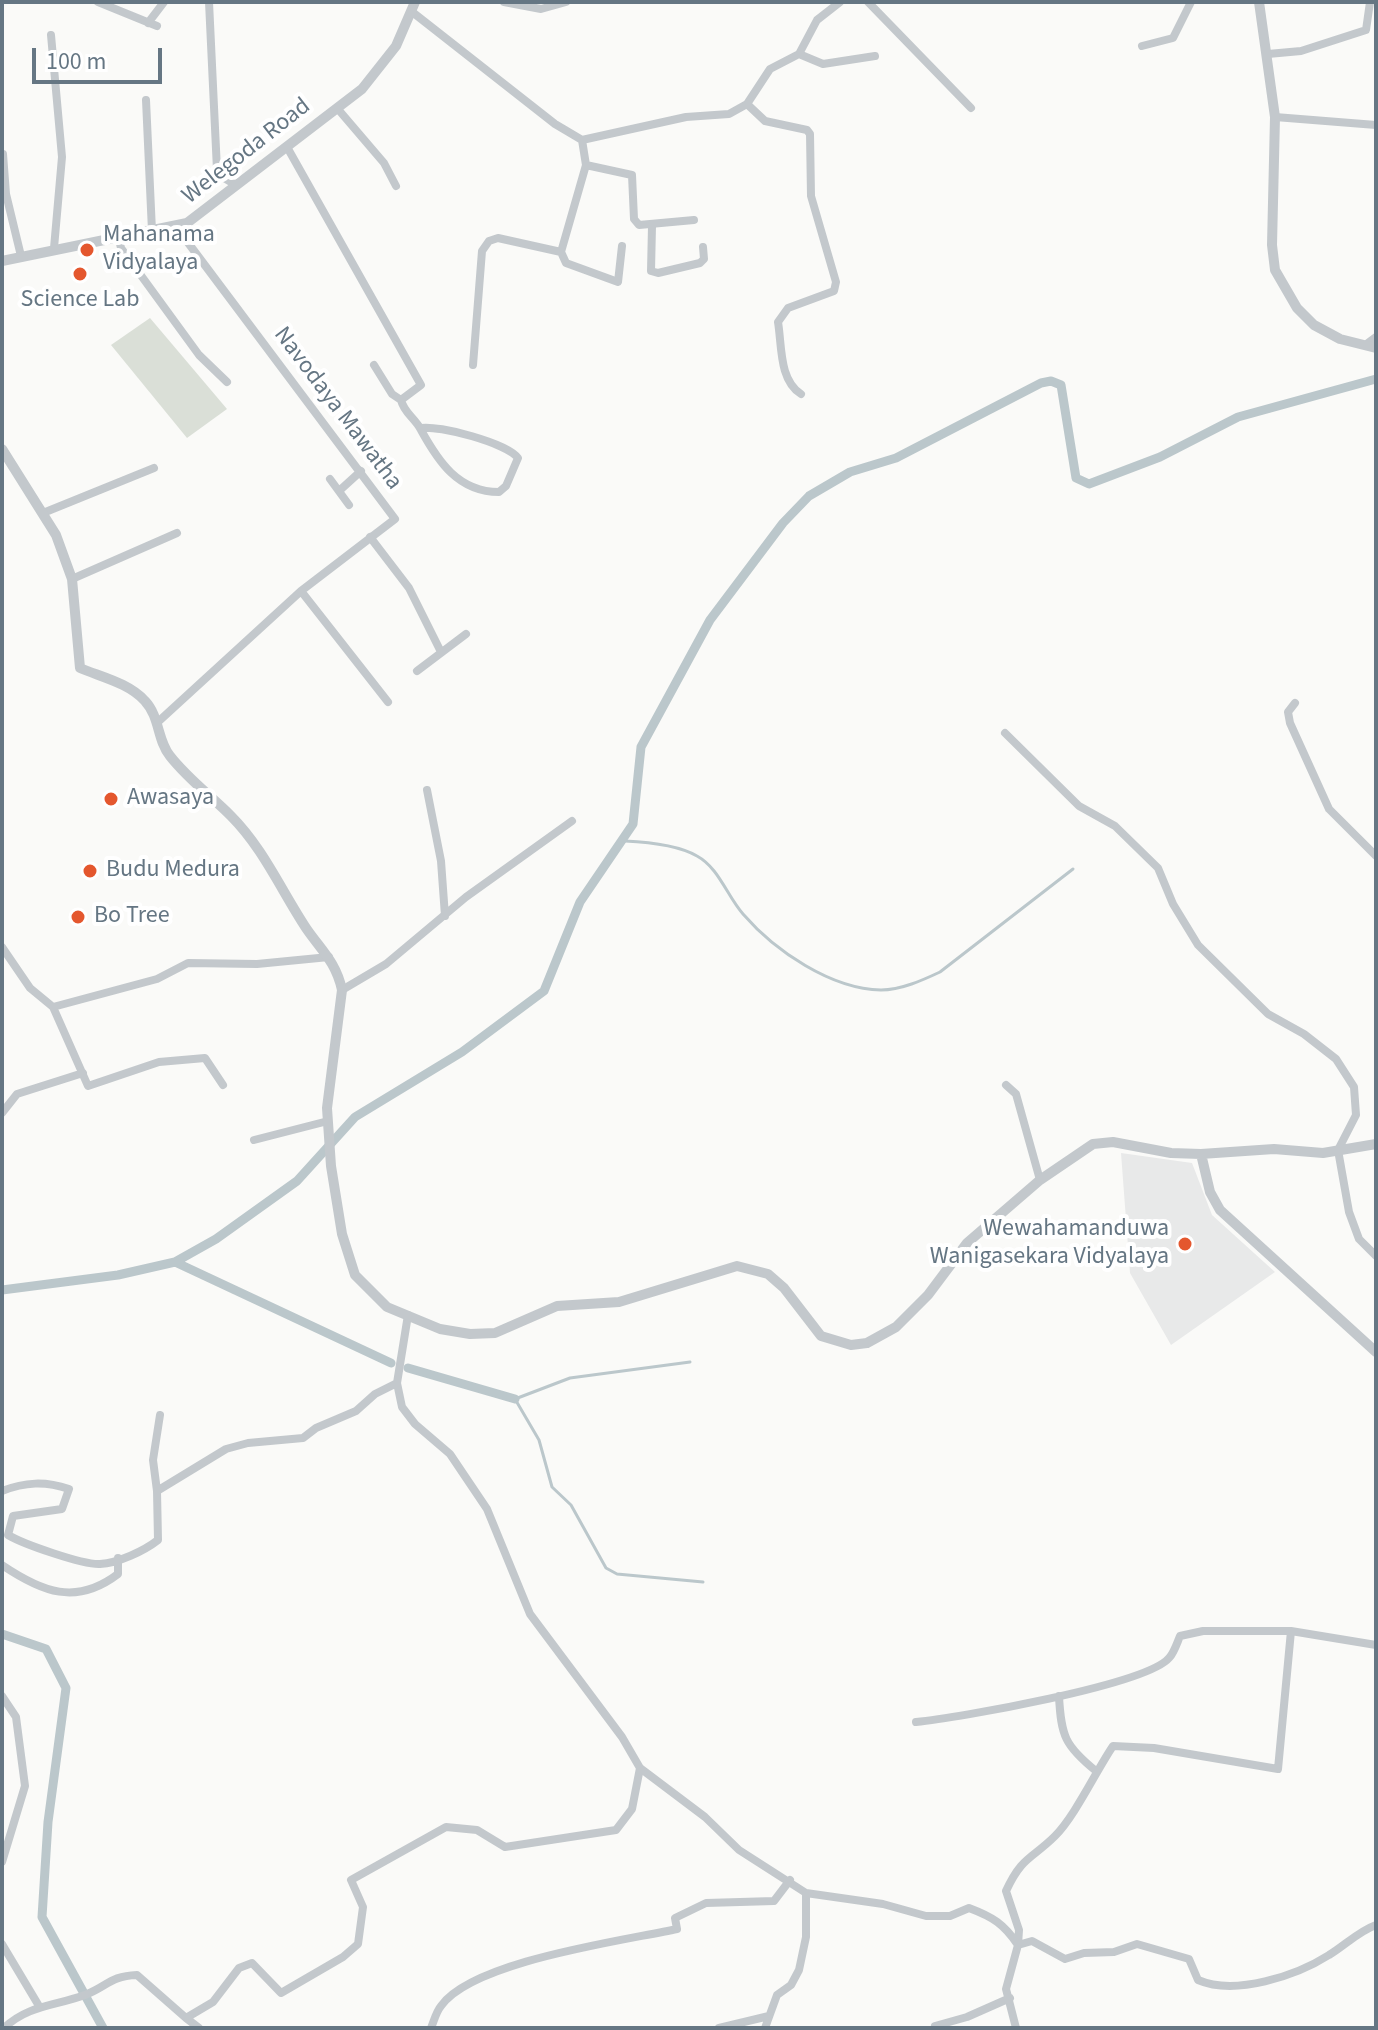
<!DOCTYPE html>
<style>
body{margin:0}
#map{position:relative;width:1378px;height:2030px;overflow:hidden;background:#fafaf8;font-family:"Source Sans 3",sans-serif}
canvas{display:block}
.frame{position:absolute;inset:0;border:4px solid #657683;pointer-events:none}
.scale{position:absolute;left:32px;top:48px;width:130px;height:36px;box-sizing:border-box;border:4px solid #657683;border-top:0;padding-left:10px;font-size:24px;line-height:28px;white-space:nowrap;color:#657683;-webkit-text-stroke:6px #fff;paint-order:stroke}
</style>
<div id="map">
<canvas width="1378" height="2030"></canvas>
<div class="frame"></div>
<div class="scale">100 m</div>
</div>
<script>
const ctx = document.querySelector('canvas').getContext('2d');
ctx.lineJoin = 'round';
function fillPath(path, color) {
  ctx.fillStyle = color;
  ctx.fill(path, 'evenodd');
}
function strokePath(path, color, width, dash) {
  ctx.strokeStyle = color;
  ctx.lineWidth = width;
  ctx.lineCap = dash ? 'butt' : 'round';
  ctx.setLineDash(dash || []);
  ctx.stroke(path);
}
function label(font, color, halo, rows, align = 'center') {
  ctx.font = font + ' "Source Sans 3",sans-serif';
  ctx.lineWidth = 8;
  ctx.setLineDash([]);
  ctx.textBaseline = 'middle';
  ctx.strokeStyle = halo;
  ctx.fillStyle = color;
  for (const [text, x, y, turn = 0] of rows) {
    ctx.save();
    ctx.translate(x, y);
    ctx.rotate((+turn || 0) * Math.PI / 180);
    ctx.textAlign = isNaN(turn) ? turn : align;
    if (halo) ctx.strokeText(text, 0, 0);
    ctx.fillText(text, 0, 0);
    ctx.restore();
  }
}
const built = new Path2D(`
 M1121,1153L1192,1163L1212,1215L1275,1272L1171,1345L1130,1273Z`);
const green = new Path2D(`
 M150,318L227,409L187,438L111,345Z`);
const stream = new Path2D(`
 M625,841C647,842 678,845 697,856C719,868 727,896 743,914C775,951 831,989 881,990C901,990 923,980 940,972L1073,869
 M690,1362L570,1378L515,1399L539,1440L552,1487L571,1505L606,1568L617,1574L703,1582`);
const canal = new Path2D(`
 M175,1262L391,1363
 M2,1290L118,1275L175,1262L216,1239L297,1181L355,1117L462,1052L544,991L580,902L633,824L641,747L710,620L783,523L809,496L850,472L896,458L1041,383L1051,381L1061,385L1076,478L1089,484L1160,457L1238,417L1376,379
 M408,1368L515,1399
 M2,1634L46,1649L66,1688L48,1822L42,1917L103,2028`);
const minor = new Path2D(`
 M98,2L157,26
 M209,2L217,170L219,175L236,185
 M504,2L541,9L566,2
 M868,2L971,108
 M411,11L555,124L582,140L586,165L632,175L634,219L639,225L694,220
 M148,23L164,2
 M51,35L62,157L54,248
 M1142,46L1173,38L1191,2
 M799,54L823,64L875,56
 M1268,54L1301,51L1366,30L1370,2
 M146,100L152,231
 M747,104L765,121L807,130L810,134L811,196L836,282L834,291L788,308L778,322C782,346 779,380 801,394
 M337,108L384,163L396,186
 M1275,117L1376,125
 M582,140L686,117L729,114L747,104L770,69L799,54L817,20L840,2
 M287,147L421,385L401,400C404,413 415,418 421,430C438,461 458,492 499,492L506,486L518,458C507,443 439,425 421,428
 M3,154L6,194L21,256
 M586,165L561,252L566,263L618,282L622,246
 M652,226L651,271L658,273L700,263L704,259L703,247
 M118,235L121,248L199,355L227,382
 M1368,343L1376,337
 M374,365L392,394L401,400
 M473,365L482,251L489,241L498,238L561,252
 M330,479L349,505
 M339,491L361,471
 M43,513L154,468
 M370,537L409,588L441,652
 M72,579L177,533
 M301,591L388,702
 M417,671L466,634
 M1295,703L1288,712L1290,723L1329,809L1376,856
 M159,721L301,591L395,519L177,228
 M1005,733L1079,806L1115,826L1158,868L1173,904L1198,945L1268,1014L1304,1034L1336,1059L1354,1087L1356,1115L1338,1150L1349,1212L1359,1239L1376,1256
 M427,790L441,861L445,916
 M2,947L30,988L53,1007L157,979L188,963L257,964L329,957
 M342,990L386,964L466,897L572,821
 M53,1007L88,1086L159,1062L205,1058L223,1085
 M1006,1085L1016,1094L1040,1180
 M2,1113L17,1094L83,1073
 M254,1140L328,1121
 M408,1315L397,1383L402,1407L415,1424L450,1454L487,1509L530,1614L622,1737L640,1768L705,1817L739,1850L806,1893L883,1904L926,1916H950L969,1908C993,1917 1004,1924 1018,1945L1006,1989L1016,2028
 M2,1491C25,1482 45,1481 69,1489L62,1509L13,1516L8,1535C23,1544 83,1565 100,1564C118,1563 144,1551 158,1540L157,1491L226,1449L248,1443L303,1438L316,1428L356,1411L375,1394L397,1383
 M157,1491L153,1460L160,1415
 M2,1565C42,1592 76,1606 118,1574V1558
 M1291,1631L1278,1769L1154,1748L1113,1746C1096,1771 1075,1816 1055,1836C1032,1859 1022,1856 1006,1891L1019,1930L1018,1945L1032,1941L1065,1959L1084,1953L1114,1952L1137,1944L1189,1959L1198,1980C1235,1996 1296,1976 1329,1955C1344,1946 1359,1931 1376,1925
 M2,1696L16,1717L25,1786L2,1862
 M1059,1696C1061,1736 1065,1746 1096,1771
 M916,1722C957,1718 1146,1685 1169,1658C1174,1653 1177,1643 1180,1636L1203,1631H1291L1376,1645
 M2,1944L39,2006
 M186,2018L199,2028
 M935,2026L967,2017L1010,1998
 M4,2028C28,2005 55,2006 85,1995C108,1986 110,1976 137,1975L186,2018L213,2002L239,1968L252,1963L281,1993L343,1957L358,1944L363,1907L351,1880L446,1827L477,1830L505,1847L616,1830L632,1809L640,1768
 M431,2028C434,2021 436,2012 441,2006C473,1961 622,1941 677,1929L675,1918L706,1903L774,1901L790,1880
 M719,2028L769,2016
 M765,2028L777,1995L791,1985L799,1970L806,1937V1893`);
const tertiary = new Path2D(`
 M1259,2L1275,117L1272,245L1275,270L1297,308L1314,325L1340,339L1376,348
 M2,261L187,223L362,89L396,46L415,2
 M2,449L56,535L72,579L80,668C101,677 129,683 145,701C160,717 157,740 170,756C188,779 210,795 231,816C263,848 281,890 306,928C321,950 336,962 342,990L327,1108L331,1166L342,1234L355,1275L387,1307L440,1329L470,1334L495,1333L557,1306L619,1302L737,1266L768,1274L784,1288L821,1336L851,1345L867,1343L896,1327L928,1295L967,1243L1040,1180L1093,1144L1113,1142L1171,1153L1201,1154L1274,1149L1323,1153L1376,1144
 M1201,1154L1210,1192L1220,1210L1376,1352`);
const markers = [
 [87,250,8,"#e4572e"],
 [80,274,8,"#e4572e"],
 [111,799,8,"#e4572e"],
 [90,871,8,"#e4572e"],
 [78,917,8,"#e4572e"],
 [1185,1244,8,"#e4572e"]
];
const streetNames = [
 ["Welegoda Road",247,152,-38],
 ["Navodaya Mawatha",337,409,53]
];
const poiNames = [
 ["Mahanama",103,236],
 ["Vidyalaya",103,264],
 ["Science Lab",80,301,"center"],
 ["Awasaya",127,799],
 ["Budu Medura",106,871],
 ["Bo Tree",94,917],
 ["Wewahamanduwa",1169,1230,"right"],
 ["Wanigasekara Vidyalaya",1169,1258,"right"]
];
fillPath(built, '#e8e9e9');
fillPath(green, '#dadfd7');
strokePath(stream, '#bbc7cb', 3);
strokePath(canal, '#bbc7cb', 9);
strokePath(minor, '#c3c8cc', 8);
strokePath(tertiary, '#c3c8cc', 10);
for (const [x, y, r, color] of markers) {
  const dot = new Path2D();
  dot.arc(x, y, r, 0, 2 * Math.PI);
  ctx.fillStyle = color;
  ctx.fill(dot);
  strokePath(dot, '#fff', 3);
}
label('24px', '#657683', '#fff', streetNames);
label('24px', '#657683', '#fff', poiNames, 'left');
</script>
